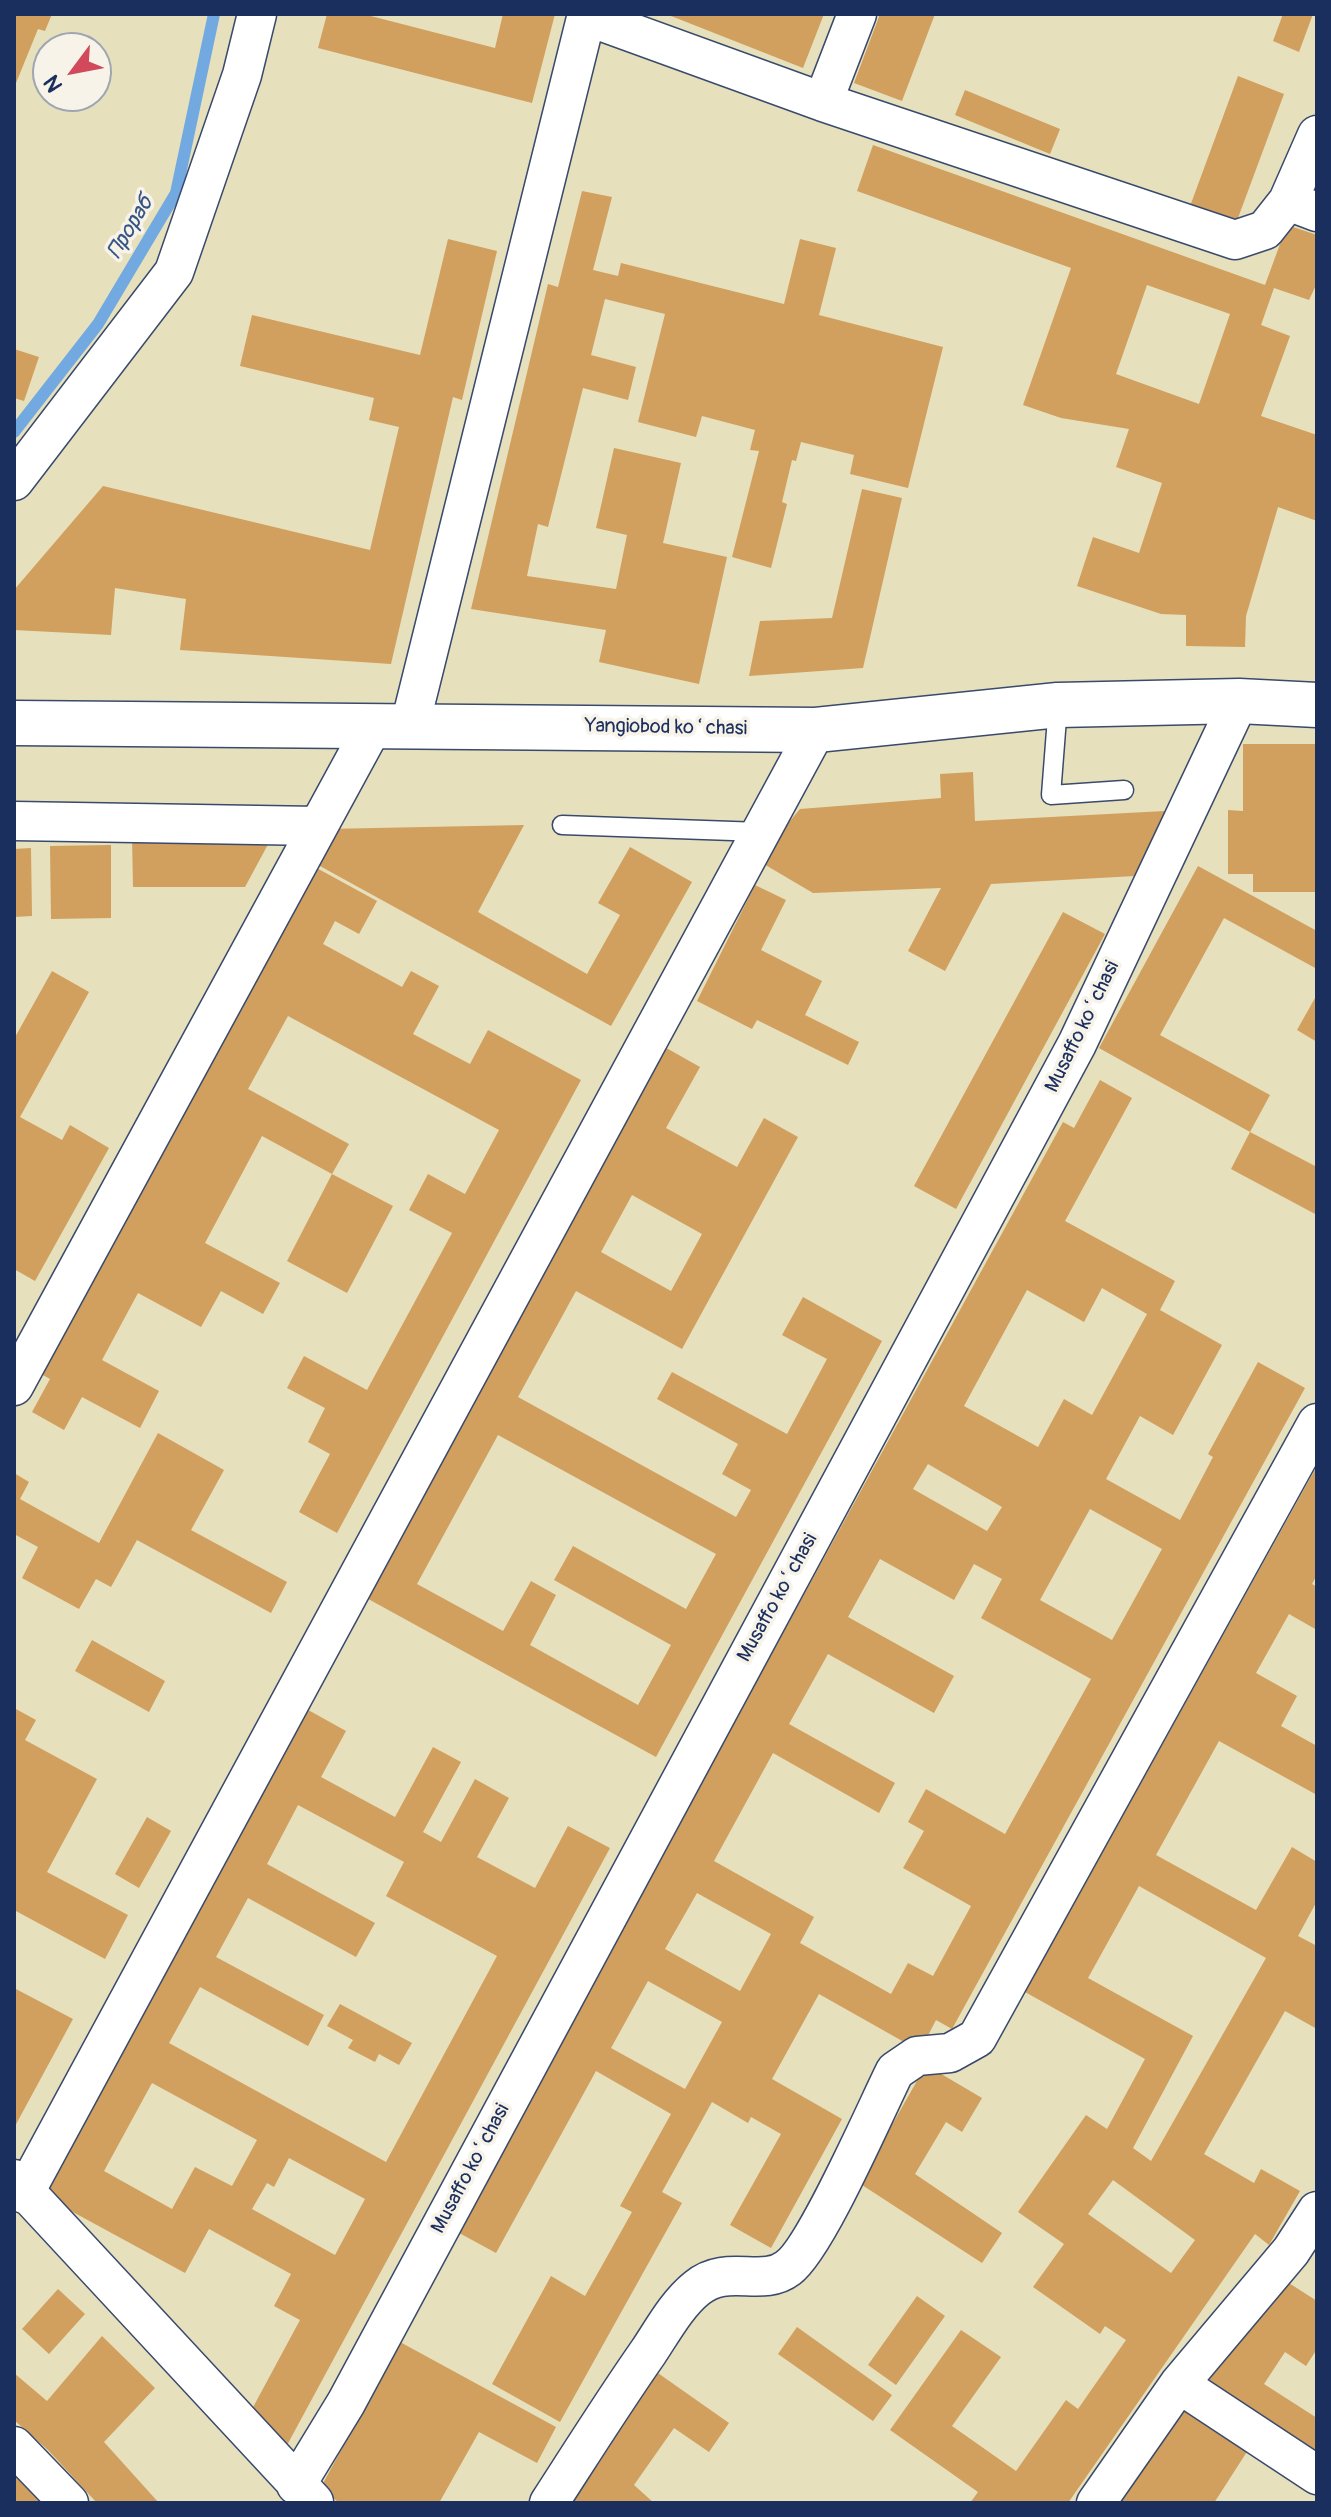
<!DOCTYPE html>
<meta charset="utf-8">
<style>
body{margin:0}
#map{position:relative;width:1331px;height:2517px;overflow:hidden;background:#e6e0bd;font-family:Pangolin,sans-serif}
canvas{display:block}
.frame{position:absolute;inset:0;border:16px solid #1b2f5e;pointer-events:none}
.north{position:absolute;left:32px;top:32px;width:80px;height:80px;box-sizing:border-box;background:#f7f3e8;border:2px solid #9fa5b1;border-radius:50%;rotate:238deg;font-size:22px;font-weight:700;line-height:32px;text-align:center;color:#1b2f5e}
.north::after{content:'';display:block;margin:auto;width:28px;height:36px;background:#d1495b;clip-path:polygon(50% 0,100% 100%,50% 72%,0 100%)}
</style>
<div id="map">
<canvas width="1331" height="2517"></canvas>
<div class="frame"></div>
<div class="north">N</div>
</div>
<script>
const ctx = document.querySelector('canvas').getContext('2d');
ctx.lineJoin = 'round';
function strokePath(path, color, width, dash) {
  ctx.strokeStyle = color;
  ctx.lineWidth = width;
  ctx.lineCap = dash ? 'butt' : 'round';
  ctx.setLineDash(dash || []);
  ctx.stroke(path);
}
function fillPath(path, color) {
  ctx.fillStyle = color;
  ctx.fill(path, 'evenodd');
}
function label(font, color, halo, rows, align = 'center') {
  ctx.font = font + ' Pangolin,sans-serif';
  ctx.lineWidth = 7;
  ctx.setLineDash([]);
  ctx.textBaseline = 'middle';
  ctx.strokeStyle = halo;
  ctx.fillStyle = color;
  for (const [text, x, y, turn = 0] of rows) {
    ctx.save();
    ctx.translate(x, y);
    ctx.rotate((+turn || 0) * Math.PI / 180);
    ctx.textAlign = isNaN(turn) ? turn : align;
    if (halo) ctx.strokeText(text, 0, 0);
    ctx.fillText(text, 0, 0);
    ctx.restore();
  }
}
const stream = new Path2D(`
 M14,432L98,324L176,193L214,14`);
const building = new Path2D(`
 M14,14H52L45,31L38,29L14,88Z
 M327,14H363L495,48L503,14H555L532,103L318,48Z
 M666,14H824L803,68Z
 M880,14H935L902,101L854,83Z
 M1283,14H1313L1299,52L1273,41Z
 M1238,76L1284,94L1235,226L1189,209Z
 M965,90L1060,129L1050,154L955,115Z
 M873,145L1265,285L1287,225L1317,235V283L1309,300L1274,288L1261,325L1290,336L1261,416L1317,435V521L1278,507L1246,616L1245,647L1186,646V615L1161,614L1077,586L1093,537L1139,553L1162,483L1116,467L1129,429L1061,418L1023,405L1071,268L857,191ZM1147,285L1230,314L1199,404L1116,374Z
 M582,191L612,197L593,270L618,276L621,263L784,304L800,239L836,248L819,315L943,347L908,488L850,474L854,455L801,442L796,461L792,460L782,502L787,504L771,568L732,557L759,451L750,450L755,430L702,416L696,437L638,422L665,314L605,299L591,355L636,367L628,400L583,388L548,527L538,524L527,576L616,589L627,535L596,528L614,448L681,463L663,543L727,557L699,684L599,662L606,630L471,609L548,284L558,287Z
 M448,239L497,251L462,400L453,397L391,664L180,650L186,599L115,588L111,635L14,630V590L103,486L370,550L399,427L369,420L374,398L240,366L252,315L420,355Z
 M14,349L39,357L24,401L14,398Z
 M862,489L902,498L863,668L749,676L760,621L832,618Z
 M1243,744H1317V892H1253V874H1228V810L1243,811Z
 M973,772L975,821L1165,811L1135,876L991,884L945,971L908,951L941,888L813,893L757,860L800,809L941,798L940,774Z
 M524,825L478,912L587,974L620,915L598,903L630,847L692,882L611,1026L309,860L326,829Z
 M132,837H272L245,887H133Z
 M111,845V918L51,919L50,846Z
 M31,848L32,916L14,917V849Z
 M313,866L377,901L359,934L335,921L323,944L402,987L411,971L439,986L413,1034L470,1064L488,1030L581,1080L337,1533L299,1512L330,1454L308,1442L325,1408L287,1388L304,1356L367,1390L452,1233L409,1210L428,1174L465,1194L499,1130L288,1016L248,1089L349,1144L332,1174L393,1206L347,1293L287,1261L332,1174L262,1136L205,1243L280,1283L263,1314L221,1291L201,1327L138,1293L102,1360L159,1391L140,1428L82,1397L64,1430L32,1412L50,1379L41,1374Z
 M1198,866L1317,931V969L1224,918L1160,1035L1270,1095L1250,1132L1099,1048Z
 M755,885L786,900L761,950L822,981L805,1015L859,1042L848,1065L757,1020L752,1029L697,1001Z
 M1063,912L1105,934L956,1209L914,1186Z
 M52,971L89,992L20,1117L62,1140L70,1125L109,1148L35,1281L14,1269V1039Z
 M1315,998L1317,999V1042L1297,1030Z
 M661,1045L700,1067L666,1128L737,1167L764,1118L798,1137L682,1349L576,1291L518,1397L736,1517L751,1490L722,1474L738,1444L657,1399L672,1372L787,1434L827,1359L782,1335L803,1297L882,1341L656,1757L361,1595ZM632,1195L702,1234L671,1291L601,1252ZM498,1435L716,1554L686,1609L573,1546L554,1580L671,1645L638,1705L530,1645L556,1595L531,1581L503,1631L417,1584Z
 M1100,1080L1132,1098L1065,1221L1175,1281L1160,1310L1222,1345L1173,1435L1140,1416L1106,1479L1180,1520L1213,1457L1208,1454L1258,1362L1305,1388L952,2029L936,2020L920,2051L819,1994L772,2079L842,2119L771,2248L730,2225L781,2134L751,2117L748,2123L712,2102L662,2192L682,2203L560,2422L492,2384L551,2276L585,2296L632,2212L620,2206L671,2114L596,2071L496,2253L450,2228L555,2049L1063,1122L1074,1128ZM1102,1288L1147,1314L1092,1415L1064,1399L1038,1447L964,1406L1027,1290L1084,1322ZM928,1464L1002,1507L987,1531L913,1489ZM1090,1509L1162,1549L1112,1640L1040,1600ZM880,1559L954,1600L974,1564L1002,1579L981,1618L1091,1679L1005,1834L926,1789L908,1822L924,1831L903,1868L971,1906L933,1976L908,1963L891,1994L800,1943L814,1917L714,1861L773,1753L879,1813L895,1783L789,1724L828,1654L934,1713L954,1676L848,1617ZM697,1893L771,1934L740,1991L665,1949ZM648,1981L722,2022L685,2089L611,2048Z
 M1250,1132L1317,1167V1215L1231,1169Z
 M158,1433L224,1470L191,1530L287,1582L271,1613L137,1540L111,1587L96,1579L79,1609L22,1578L38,1547L14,1534V1473L29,1482L20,1499L99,1543Z
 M1317,1466V1575L1312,1584L1317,1587V1630L1289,1614L1256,1673L1297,1696L1281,1726L1317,1746V1795L1219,1741L1156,1855L1256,1910L1292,1847L1317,1862V1901L1298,1936L1317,1946V2029L1285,2011L1204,2154L1254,2183L1261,2169L1300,2191L1269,2245L1255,2234L1068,2503H970L978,2492L890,2430L961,2330L1001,2357L952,2426L1016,2471L1066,2400L1078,2409L1126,2340L1105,2326L1100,2334L1033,2287L1064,2244L1018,2212L1086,2115L1107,2129L1145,2059L1025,1992ZM1139,1886L1266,1958L1151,2161L1133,2148L1193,2036L1088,1978ZM1113,2180L1195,2240L1171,2273L1088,2214Z
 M92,1640L165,1681L149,1712L75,1671Z
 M301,1706L346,1731L321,1777L395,1817L433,1747L461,1762L423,1832L441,1842L475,1779L509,1798L477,1857L535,1888L568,1826L610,1848L286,2447L251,2411L300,2320L274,2306L291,2274L209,2229L185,2273L38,2193ZM298,1805L404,1862L386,1896L497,1956L386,2162L169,2043L200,1987L308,2046L324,2015L216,1957L248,1898L356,1957L375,1923L267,1864ZM152,2083L257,2140L232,2186L195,2167L172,2209L104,2171ZM289,2158L365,2199L335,2255L252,2209L267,2183L274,2187Z
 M14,1708L36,1720L25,1740L97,1779L47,1872L128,1915L105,1959L14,1910Z
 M147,1817L171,1831L139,1888L115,1874Z
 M14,1988L73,2019L14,2128Z
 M340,2004L412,2043L399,2065L379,2054L375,2062L348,2048L353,2040L327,2026Z
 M926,2065L982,2098L962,2132L946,2122L915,2174L1002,2233L982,2263L859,2183Z
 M1281,2278L1317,2301V2349L1306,2366L1285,2352L1264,2384L1317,2418V2460L1201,2390Z
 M58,2289L85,2314L49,2354L22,2329Z
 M917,2296L945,2316L896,2385L868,2365Z
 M797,2327L892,2395L873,2421L778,2354Z
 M102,2336L155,2388L104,2442L159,2503H97L48,2450L14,2420V2373L47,2401Z
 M400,2342L556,2427L537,2463L479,2432L439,2503H339L321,2487Z
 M655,2371L729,2423L709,2452L674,2428L634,2485L654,2503H564Z
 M1184,2404L1250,2447L1214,2503H1120Z
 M14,2473L41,2503H14Z`);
const service = new Path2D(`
 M1058,705L1051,795L1124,790
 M562,825L761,832`);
const minor = new Path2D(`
 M586,16L823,102L1235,240L1265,230L1288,201L1317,212
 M823,102L857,14
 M1288,201L1317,135
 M14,481L174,272L242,75L257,14
 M410,725L587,14
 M14,821L318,826
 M14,1386L373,726
 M14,2179L314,2502
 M24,2194L816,730
 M1179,2384L1317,2475
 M14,2446L69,2503
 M296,2485L346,2403L1077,1044L1239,701
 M549,2503C582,2452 614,2401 649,2351C663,2330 677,2304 697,2288C727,2263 762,2288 788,2268C816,2248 876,2109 895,2071L917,2056L950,2053L977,2038L1317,1423
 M1096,2503L1179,2384L1291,2251L1317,2211`);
const tertiary = new Path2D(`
 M14,723L816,730L1058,705L1239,701L1317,705`);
const streetNames = [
 ["Yangiobod koʻchasi",666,728,1],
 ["Musaffo koʻchasi",1083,1027,-64],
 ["Musaffo koʻchasi",778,1598,-61],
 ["Musaffo koʻchasi",471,2169,-62]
];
const waterNames = [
 ["Прораб",131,228,-59]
];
strokePath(stream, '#72a9e0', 12);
fillPath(building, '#d19f5e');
strokePath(service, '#394a6c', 21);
strokePath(minor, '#394a6c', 41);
strokePath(tertiary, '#394a6c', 47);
strokePath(service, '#fff', 18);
strokePath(minor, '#fff', 38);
strokePath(tertiary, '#fff', 44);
label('20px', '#1b2f5e', '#f7f3e8', streetNames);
label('italic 22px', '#355485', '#f7f3e8', waterNames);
</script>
